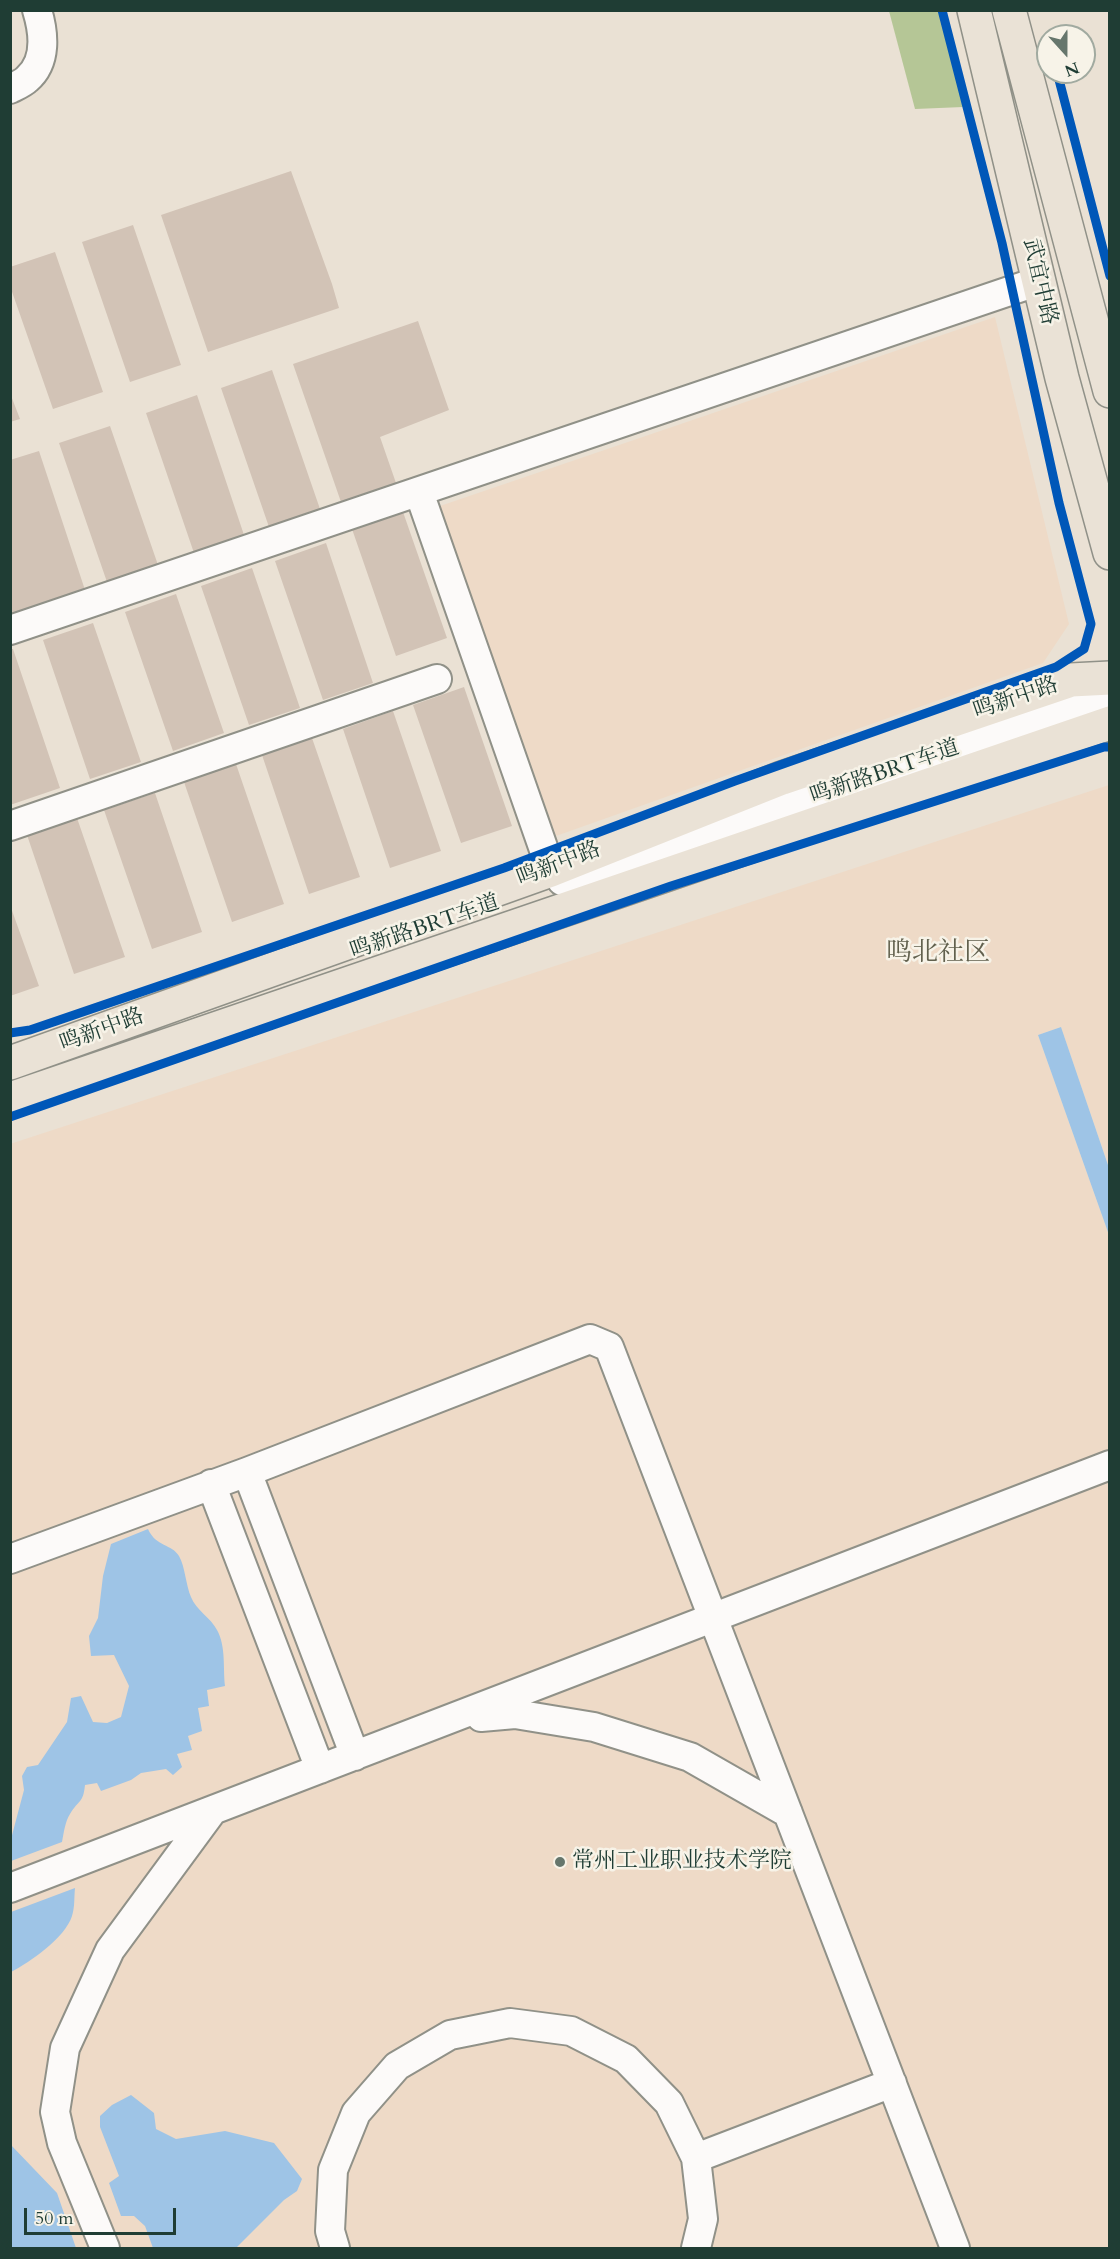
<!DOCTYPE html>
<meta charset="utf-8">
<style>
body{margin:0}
#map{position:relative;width:1120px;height:2259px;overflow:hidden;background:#eae1d4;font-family:Cardo,serif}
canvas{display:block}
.frame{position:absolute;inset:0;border:12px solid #1f3d34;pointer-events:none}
.north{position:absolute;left:1036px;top:24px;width:60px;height:60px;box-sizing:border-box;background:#f7f3e8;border:2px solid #a1aaa0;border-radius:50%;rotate:159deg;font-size:16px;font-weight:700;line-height:24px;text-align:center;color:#1f3d34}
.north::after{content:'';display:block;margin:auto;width:21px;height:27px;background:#66766c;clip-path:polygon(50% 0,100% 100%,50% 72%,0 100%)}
.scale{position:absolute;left:24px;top:2208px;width:152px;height:27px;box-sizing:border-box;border:3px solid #1f3d34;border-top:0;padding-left:8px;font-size:18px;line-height:21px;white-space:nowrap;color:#1f3d34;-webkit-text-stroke:4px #f7f3e8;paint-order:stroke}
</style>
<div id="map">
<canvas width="1120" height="2259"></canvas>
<div class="frame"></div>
<div class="north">N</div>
<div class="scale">50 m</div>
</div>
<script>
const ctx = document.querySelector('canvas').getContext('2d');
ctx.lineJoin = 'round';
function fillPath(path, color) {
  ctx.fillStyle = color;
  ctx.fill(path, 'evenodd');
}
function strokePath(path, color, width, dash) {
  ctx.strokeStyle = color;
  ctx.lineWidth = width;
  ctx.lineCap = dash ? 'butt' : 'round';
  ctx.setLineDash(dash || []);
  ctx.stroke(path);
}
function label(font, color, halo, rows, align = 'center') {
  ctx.font = font + ' Cardo,"Noto Serif SC",serif';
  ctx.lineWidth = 5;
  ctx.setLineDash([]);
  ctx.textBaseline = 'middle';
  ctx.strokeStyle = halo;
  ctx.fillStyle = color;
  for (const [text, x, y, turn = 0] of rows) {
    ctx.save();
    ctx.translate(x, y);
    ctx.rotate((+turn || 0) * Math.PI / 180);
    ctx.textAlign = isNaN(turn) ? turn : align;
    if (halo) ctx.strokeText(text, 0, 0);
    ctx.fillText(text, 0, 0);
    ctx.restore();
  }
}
const built = new Path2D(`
 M995,317L1069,624L1043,663L556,836L440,506Z
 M1109,785V1168L1061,1027L1038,1035L1109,1235V2248H11L10,1144Z`);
const forest = new Path2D(`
 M889,11H940L963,107L915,109Z`);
const water = new Path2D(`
 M1061,1027L1109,1168V1235L1038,1035Z
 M148,1529C156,1547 172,1544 179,1556C185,1566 186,1586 191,1597C196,1610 211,1618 217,1630C226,1646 223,1668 225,1686L207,1690L209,1706L198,1708L202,1731L188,1736L192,1750L177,1754L182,1767L173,1775L166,1769L141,1773L131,1780L101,1791L97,1783L85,1785C83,1804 79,1799 70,1814C65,1822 64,1832 62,1842L11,1861V1839L24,1790L22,1776L27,1767L38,1765L67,1722L71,1698L81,1696L93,1722L107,1723L121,1717L129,1686L114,1655L91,1656L89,1636L98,1618L103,1576L111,1544Z
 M75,1888C74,1897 75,1907 72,1916C65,1938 30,1962 11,1972V1912Z
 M131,2095L154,2113L156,2129L176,2139L225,2131L274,2143L302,2179L297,2191L284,2200L236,2248H153L145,2226L134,2216H121L109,2183L119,2176L100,2127V2116L112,2105Z
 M10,2144L57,2193L76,2248H11Z`);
const building = new Path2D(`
 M291,171L332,284L339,308L208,352L161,215Z
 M133,225L181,365L130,382L82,242Z
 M55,252L103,392L53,409L10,286V267Z
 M418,321L449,410L380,437L396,483L341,502L293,364Z
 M272,370L320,509L269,527L221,388Z
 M10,393L20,419L10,422Z
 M197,395L244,535L194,553L146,413Z
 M110,426L158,565L107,582L59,443Z
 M39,451L85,590L10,616V460Z
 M403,512L447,638L396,656L352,529Z
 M326,543L373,683L323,700L275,561Z
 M252,568L300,708L249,725L201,586Z
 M176,594L224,733L173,751L125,612Z
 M93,623L141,762L90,779L43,640Z
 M10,649H13L60,788L10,805Z
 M464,687L512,826L461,843L413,705Z
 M393,711L441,851L390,868L343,729Z
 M312,738L360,877L309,894L262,755Z
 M236,764L284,904L232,922L184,782Z
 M155,793L202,932L152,949L104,810Z
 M77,818L125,957L74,974L27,835Z
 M10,905L39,986L10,996Z`);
const minor = new Path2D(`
 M10,89C16,86 23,83 27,79C47,62 44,33 37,10
 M419,492L551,870
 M10,630L1039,281
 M10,826L437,679
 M562,881L1067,712L1110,690
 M247,1472L355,1756
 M211,1484L320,1769
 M10,1559L247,1472L590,1339L609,1347L955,2248
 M481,1717L515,1714L594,1727L690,1757L788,1813
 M10,1888L1110,1465
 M696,2158L892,2083
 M105,2248L62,2143L55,2112L65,2048L110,1950L213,1810
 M335,2248L330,2231L333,2170L356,2113L397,2066L450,2035L510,2023L571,2031L626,2059L669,2103L696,2158L703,2219L696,2248`);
const major = new Path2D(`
 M974,10L1062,378L1110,553
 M1009,10L1110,391
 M10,1063L551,870L782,778L1071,680L1110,678
 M10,1099L1110,723`);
const cycleway = new Path2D(`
 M1057,72L1110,276
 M10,1033L30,1030L504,868L735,781L1056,667L1084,649L1091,624L1059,503L1002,243L942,10
 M10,1117L671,886L1104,747H1110`);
const markers = [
 [560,1862,6,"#66766c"]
];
const streetNames = [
 ["武宜中路",1039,282,77],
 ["鸣新中路",1016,699,-19],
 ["鸣新路BRT车道",885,773,-19],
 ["鸣新中路",559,865,-21],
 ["鸣新路BRT车道",425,928,-19],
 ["鸣新中路",102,1031,-20]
];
const poiNames = [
 ["常州工业职业技术学院",572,1862]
];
const quarterNames = [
 ["鸣北社区",938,954]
];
fillPath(built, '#eedac7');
fillPath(forest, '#b5c696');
fillPath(water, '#9ec4e6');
fillPath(building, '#d2c3b6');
strokePath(minor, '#909188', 32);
strokePath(major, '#909188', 36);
strokePath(minor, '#fcfaf9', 28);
strokePath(major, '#eae2d6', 33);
strokePath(cycleway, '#0057b8', 9);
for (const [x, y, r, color] of markers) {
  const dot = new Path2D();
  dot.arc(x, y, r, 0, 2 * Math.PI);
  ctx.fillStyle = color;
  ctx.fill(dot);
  strokePath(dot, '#f7f3e8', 2);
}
label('22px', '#1f3d34', '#f7f3e8', streetNames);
label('22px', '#1f3d34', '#f7f3e8', poiNames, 'left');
label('26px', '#62614e', '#f7f3e8', quarterNames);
</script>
